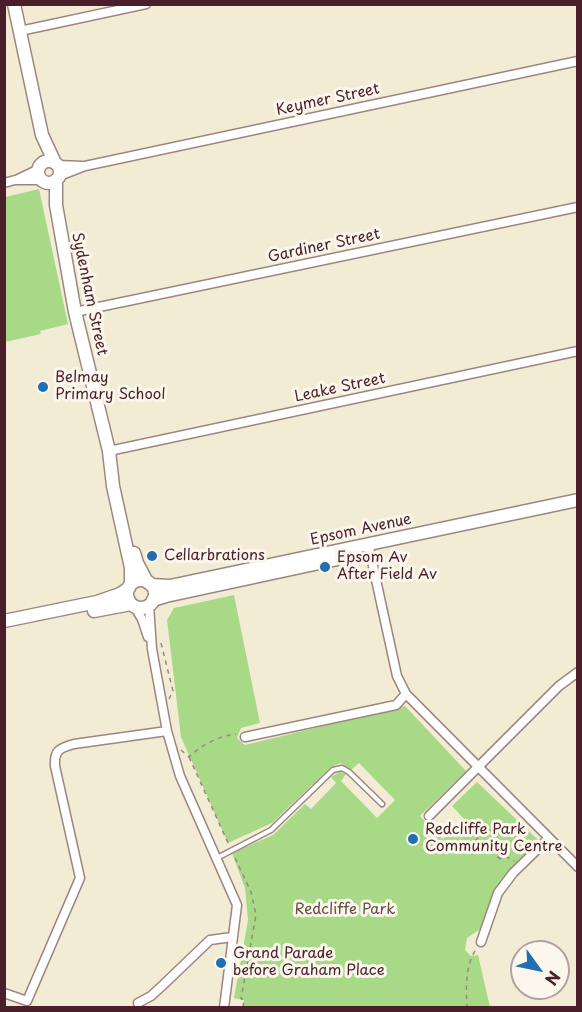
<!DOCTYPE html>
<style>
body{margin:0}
#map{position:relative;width:582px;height:1012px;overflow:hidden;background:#f3ecd5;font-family:"Playpen Sans",sans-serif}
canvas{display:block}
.frame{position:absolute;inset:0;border:6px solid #4a1f2b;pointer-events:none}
.north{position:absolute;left:510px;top:940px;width:60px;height:60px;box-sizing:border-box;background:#fbf7ec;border:2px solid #b4a19f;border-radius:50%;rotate:123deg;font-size:16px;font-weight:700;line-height:24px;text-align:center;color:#4a1f2b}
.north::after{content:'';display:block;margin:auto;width:21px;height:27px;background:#1f6fb2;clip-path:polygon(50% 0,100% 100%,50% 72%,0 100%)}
</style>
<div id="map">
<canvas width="582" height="1012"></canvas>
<div class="frame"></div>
<div class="north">N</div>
</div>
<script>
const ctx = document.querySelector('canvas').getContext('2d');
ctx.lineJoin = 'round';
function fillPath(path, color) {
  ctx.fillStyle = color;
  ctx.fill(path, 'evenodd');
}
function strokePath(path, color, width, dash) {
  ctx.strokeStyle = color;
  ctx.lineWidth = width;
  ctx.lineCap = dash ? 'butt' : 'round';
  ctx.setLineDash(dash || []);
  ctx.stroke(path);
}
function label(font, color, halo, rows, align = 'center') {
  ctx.font = font + ' "Playpen Sans",sans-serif';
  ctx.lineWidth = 6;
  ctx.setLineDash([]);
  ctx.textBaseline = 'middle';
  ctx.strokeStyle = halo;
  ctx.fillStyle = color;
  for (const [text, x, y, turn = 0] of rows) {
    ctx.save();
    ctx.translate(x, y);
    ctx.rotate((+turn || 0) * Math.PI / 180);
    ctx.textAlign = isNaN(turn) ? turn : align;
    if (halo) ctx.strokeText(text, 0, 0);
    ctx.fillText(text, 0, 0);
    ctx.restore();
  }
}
const green = new Path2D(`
 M39,189L68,324L40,331L41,334L5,342V197Z
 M234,595L260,723L241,728L237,738L245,745L405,706L466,771L420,816L443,839L464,819L452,806L477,782L538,840L510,869L491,899L482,928L467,938L465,950L471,956L478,955L490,1007L243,1008L244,1000L234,998L248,920L245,888L232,853L273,835L305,804L311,809L336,783L331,777L340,772L346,774L341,781L377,818L395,800L359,763L351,770L341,763L331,767L272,823L228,843L181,737L167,620L174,608Z`);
const path = new Path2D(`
 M161,643L173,691L169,699
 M181,750L189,757C201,745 219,736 236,734
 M189,757L229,845
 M475,841L486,829H489L494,834L490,842L498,852L496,856L501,859L507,857L514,861
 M235,858L251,892L256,915L241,999H244L243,1008
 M467,1008C466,988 465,964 477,948`);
const lane = new Path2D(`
 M217,858L271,830L333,770L342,768L349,772L382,804`);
const street = new Path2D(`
 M20,31L146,4
 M58,165L82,166
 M59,176L85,166L578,61
 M18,179L39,169
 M4,183L15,180H42
 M75,312L578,207
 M109,451L578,351
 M368,543L397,676L406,694L578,867
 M149,605L152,649L167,731L180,776L237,905L224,1008
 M134,606L142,619L148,637
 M245,737L396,705L406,694
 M429,816L559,686L578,672
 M481,942L498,893L513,873L548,839
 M4,993L27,1001L80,878L55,766C54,751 59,748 74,744L167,731
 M138,1003L151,996L162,986L210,940L232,937`);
const secondary = new Path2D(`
 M14,4L42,135L55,163
 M38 172a11 11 0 1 1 22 0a11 11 0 1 1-22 0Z
 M56,180V205L75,312L109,451L113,486L131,568V584
 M134,553L137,563L147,582
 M127 594a14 14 0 1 1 28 0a14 14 0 1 1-28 0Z
 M151,585L170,586L578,500
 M153,600L166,596L347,557
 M94,611L131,604
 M4,621L97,602L120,594L129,588`);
const markers = [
 [43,387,6,"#1f6fb2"],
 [152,556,6,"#1f6fb2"],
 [325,567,6,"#1f6fb2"],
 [413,839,6,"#1f6fb2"],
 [221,963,6,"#1f6fb2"]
];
const streetNames = [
 ["Keymer Street",328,100,-12],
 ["Gardiner Street",324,246,-12],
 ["Sydenham Street",89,294,78],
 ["Leake Street",340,388,-12],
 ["Epsom Avenue",361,530,-12]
];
const poiNames = [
 ["Belmay",55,378],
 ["Primary School",55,395],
 ["Cellarbrations",164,556],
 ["Epsom Av",337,558],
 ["After Field Av",337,575],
 ["Redcliffe Park",425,830],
 ["Community Centre",425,847],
 ["Grand Parade",233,954],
 ["before Graham Place",233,971]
];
const parkNames = [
 ["Redcliffe Park",345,910]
];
fillPath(green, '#a8d987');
strokePath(lane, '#9e8680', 7);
strokePath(street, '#9e8680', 11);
strokePath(secondary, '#9e8680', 15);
strokePath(path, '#9e8680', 1.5, [4.5, 4.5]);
strokePath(lane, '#fff', 4);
strokePath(street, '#fff', 8);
strokePath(secondary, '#fff', 12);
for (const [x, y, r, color] of markers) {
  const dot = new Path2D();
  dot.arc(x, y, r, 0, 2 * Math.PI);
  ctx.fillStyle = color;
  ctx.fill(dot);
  strokePath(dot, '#fbf7ec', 2);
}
label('15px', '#4a1f2b', '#fbf7ec', streetNames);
label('15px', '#4a1f2b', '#fbf7ec', poiNames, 'left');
label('15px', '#624e42', '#fbf7ec', parkNames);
</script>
